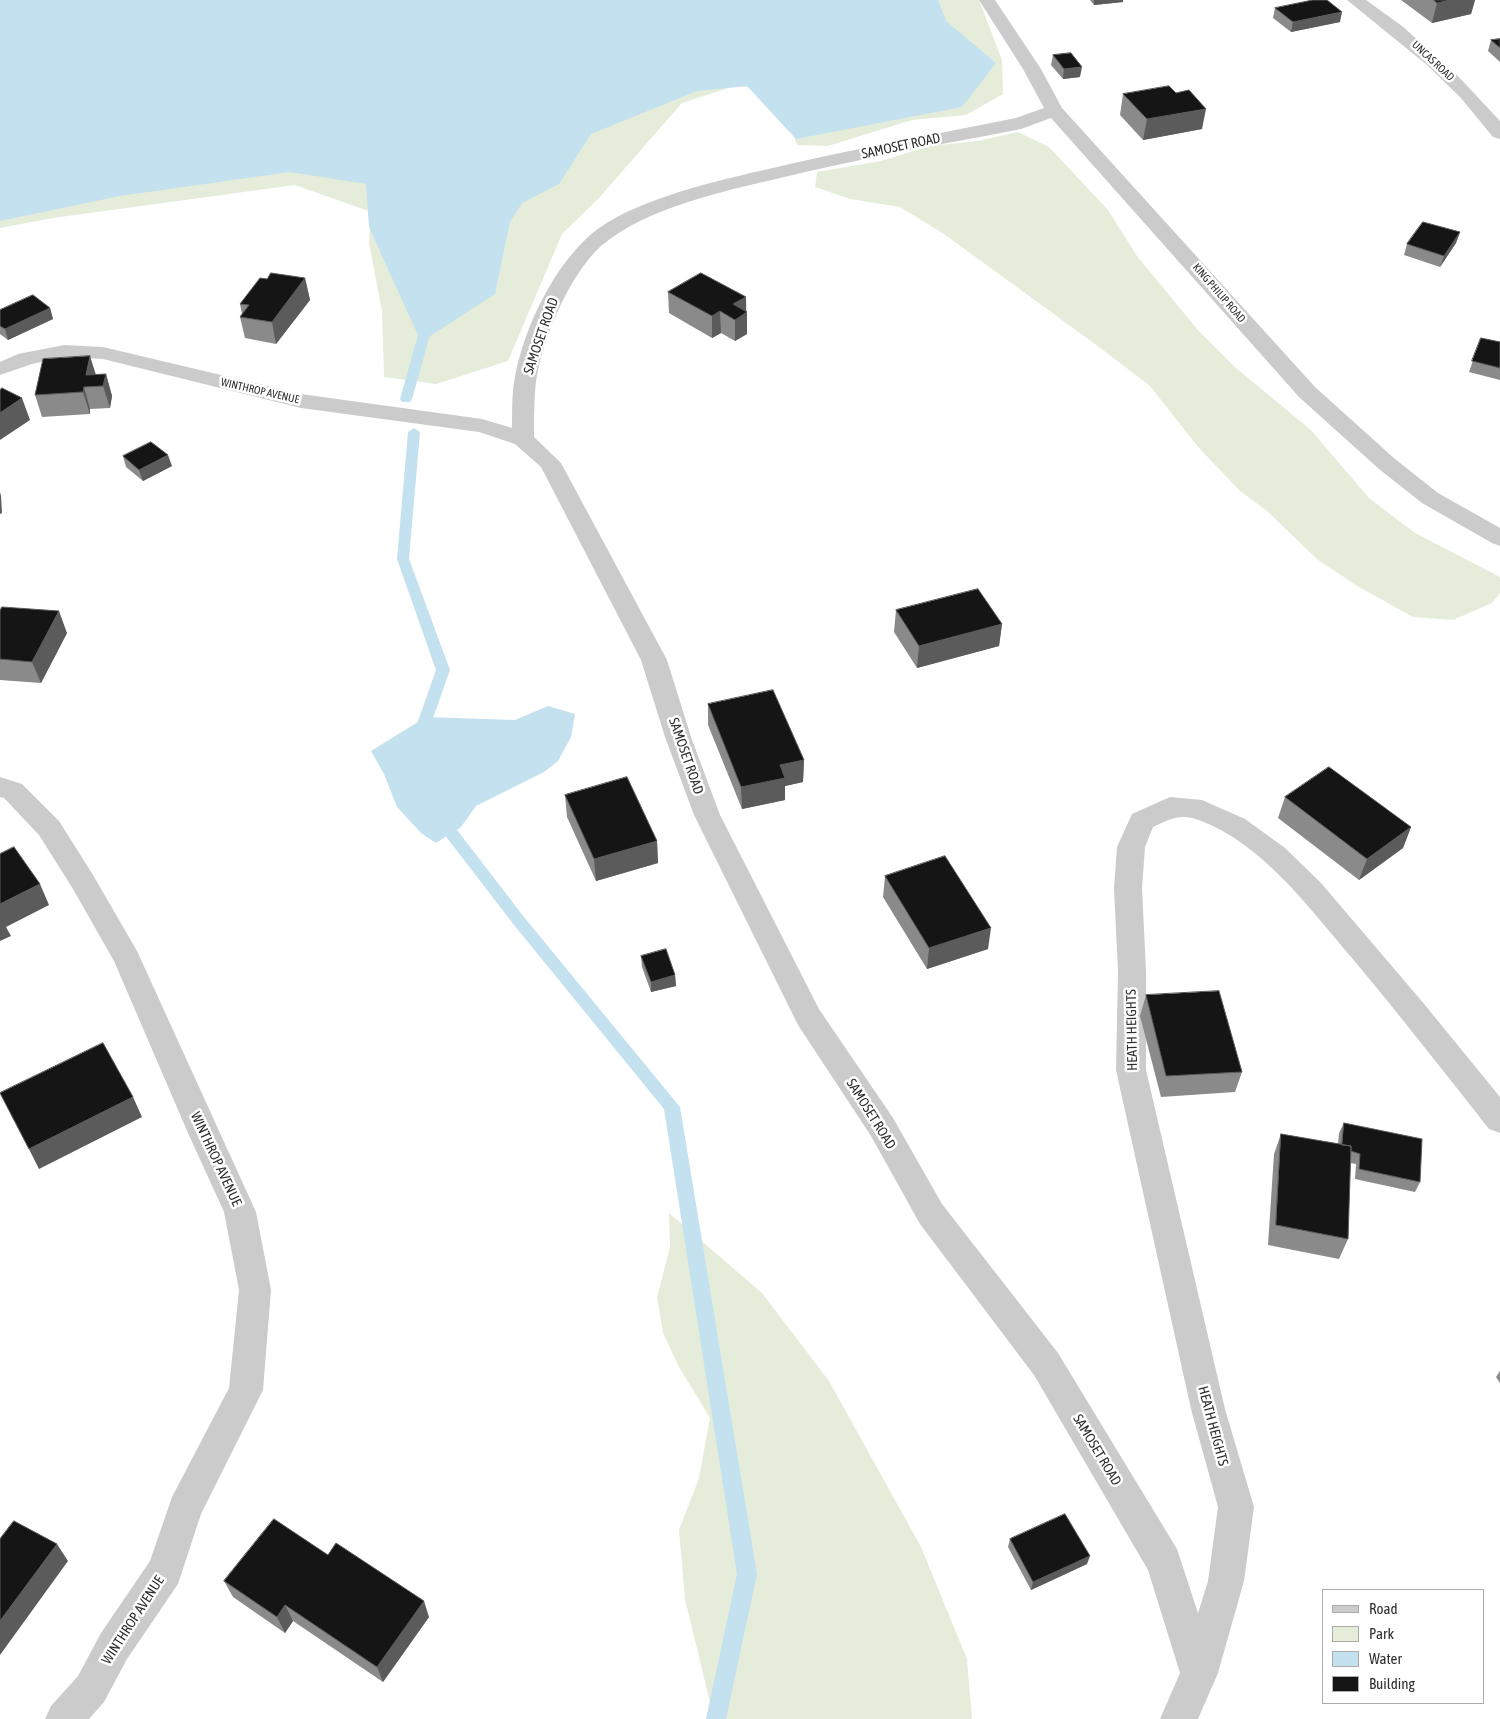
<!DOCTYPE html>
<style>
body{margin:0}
#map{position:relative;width:1500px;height:1719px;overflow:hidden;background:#fff;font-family:"Asap Condensed",sans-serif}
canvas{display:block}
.legend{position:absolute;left:1322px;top:1589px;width:162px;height:115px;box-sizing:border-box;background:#fff;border:1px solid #ababab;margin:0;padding:6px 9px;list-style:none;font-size:15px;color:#2e2e2e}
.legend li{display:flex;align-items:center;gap:10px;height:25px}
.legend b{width:25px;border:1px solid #ababab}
</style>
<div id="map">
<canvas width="1500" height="1719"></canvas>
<ul class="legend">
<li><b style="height:6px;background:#cbcbcb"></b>Road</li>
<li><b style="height:14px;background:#e5edda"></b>Park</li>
<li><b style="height:14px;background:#c4e1ef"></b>Water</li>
<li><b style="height:14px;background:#151515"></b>Building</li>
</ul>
</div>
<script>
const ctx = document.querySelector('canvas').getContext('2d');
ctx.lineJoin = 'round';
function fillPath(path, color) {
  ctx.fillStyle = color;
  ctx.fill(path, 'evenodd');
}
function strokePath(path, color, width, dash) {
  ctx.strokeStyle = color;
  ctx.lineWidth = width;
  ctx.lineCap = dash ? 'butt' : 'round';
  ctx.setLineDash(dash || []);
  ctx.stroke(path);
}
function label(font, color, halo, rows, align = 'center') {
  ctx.font = font + ' "Asap Condensed",sans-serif';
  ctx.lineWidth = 5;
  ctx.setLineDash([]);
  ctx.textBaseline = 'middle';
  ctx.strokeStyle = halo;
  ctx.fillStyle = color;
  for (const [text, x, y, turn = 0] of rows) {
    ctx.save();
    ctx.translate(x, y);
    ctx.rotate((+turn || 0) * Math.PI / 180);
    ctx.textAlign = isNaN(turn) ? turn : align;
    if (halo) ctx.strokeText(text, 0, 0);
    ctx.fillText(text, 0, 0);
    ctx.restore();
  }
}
const green = new Path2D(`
 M728,0H979L1002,60L1003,94L966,115L912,120L828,146L797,145L783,105L766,89L735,86L682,103L599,198L562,234L508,361L436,384L384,377L382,311L369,243L371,212L295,185L53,218L0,228V53L560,133Z
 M1018,132L1049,147L1108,210L1137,256L1197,329L1236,368L1311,430L1369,498L1415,533L1500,577V593L1492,603L1453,620L1413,617L1359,587L1318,560L1267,511L1240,491L1199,448L1150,386L1099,347L944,234L900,207L850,199L815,187L817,172L881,161L929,146L978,141Z
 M669,1213L762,1293L829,1381L921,1547L967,1659L972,1719H714L685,1599L679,1530L699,1478L710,1418L679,1367L663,1333L657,1297L670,1247Z`);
const water = new Path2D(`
 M0,0H938L946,21L996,63L962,107L796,139L747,86L697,91L591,134L559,184L522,203L510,222L495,294L421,342L369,227L366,184L290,172L120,196L0,221Z
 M548,706L575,714L571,737L558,761L544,772L476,806L461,827L436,843L421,833L397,807L384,774L371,751L426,717L515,720Z`);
const stream = new Path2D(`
 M428,318L434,321L412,399L410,402H402L400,399L422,321Z
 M414,428L420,432L409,559L450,670L427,735L425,739H415L413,735L436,670L397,559L408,432Z
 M439,812L444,813L524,917L680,1107L757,1574L726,1719H706L737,1574L664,1109L514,925L434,821L432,817L434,813Z`);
const minor = new Path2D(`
 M979,0H995L1041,69L1062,108L1315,387L1395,459L1438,493L1500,528V546L1492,543L1422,503L1379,469L1299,397L1051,118L1021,129C939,145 857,159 776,179C720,192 646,208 601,246C568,276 538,347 535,392C534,407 534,422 534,437L561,463L667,660L691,737L720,815L819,1009L893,1118L942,1204L1058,1353L1177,1549L1198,1613L1208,1581L1218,1507L1191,1409L1116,1070L1118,972L1114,888L1117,847L1132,814L1170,797L1202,800L1245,819L1285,848L1321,883L1425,1005L1500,1097V1133L1489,1129C1444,1072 1399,1014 1352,958C1309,908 1263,844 1199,820C1181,813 1169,819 1153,827L1145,847L1142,888L1146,972V1070L1225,1409L1254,1507L1244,1581L1218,1673L1198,1719H1160L1180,1673L1148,1570L1034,1375L920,1224L871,1136L798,1025L694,815L665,737L641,660L541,467L515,444L479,432L301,408L103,359L64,357L32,364L0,375V362L18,354L64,345L103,347L301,394L482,419L512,428C512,416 512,403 513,390C519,339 548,275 586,239C624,202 712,182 764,170C848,150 932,135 1016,118L1044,108L1023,69Z
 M1347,0H1366L1402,26L1456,74L1500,121V139L1493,137L1461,98L1427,65Z
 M0,777L22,784L59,821L93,875L137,951L256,1212L271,1290L263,1390L201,1514L178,1584L127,1659L104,1702L89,1719H45L51,1706L78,1676L101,1633L150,1561L172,1497L229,1388L239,1290L224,1212L188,1133L114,961L73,889L39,835L4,798L0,797Z`);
const wall = new Path2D(`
 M1090,0H1123V2L1094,5Z
 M1401,0H1475L1471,14L1432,23Z
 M1275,8L1340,22L1291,32L1273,18Z
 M1500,39V62L1488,51L1491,40Z
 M1053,55L1080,77L1063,79L1051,65Z
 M1123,94L1202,129L1143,140L1120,115Z
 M1460,232L1456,243L1440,267L1404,255L1407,244Z
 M305,278L310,300L276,344L245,338L240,317L242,314L240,304L267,279Z
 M668,292L746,297L747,334L735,341L721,333L712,338L669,313Z
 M50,308L53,319L8,340L0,334V310Z
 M1481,338L1500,342V380L1469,372Z
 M106,374L112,396L110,408L90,409V414L42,417L35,395L96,375Z
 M123,456L172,466L143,481L126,467Z
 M896,610L1002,624L999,646L917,668L894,632Z
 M0,611L67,633L41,683L0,680Z
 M708,704L804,760L803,782L785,786V800L742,809L708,725Z
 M565,795L657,841L658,863L596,881L567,817Z
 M1285,797L1411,827L1403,848L1359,880L1278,818Z
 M885,876L988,949L927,969L883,897Z
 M641,956L675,975L676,986L651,992L642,967Z
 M1146,995L1242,1072L1235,1092L1161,1097L1140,1016Z
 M1344,1123L1420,1182L1415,1192L1355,1179L1356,1164L1350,1163L1348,1239L1339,1259L1268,1245L1274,1154L1281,1134L1338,1144L1339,1133Z
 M1500,1371V1383L1496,1377Z
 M1010,1539L1087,1564L1031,1590L1008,1547Z
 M328,1555L429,1617L383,1682L293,1621L285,1633L233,1597L224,1581Z`);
const shadedWall = new Path2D(`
 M1094,0H1123V2L1094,5Z
 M1450,0H1475L1471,14L1432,23L1437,3Z
 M1342,12L1340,22L1291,32L1293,22Z
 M1082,67L1080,77L1063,79L1064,69Z
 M1206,109L1202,129L1143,140L1147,119Z
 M1460,232L1456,243L1440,267L1444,256Z
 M305,278L310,300L276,344L272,322Z
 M746,297V313L747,312V334L735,341V320L733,304Z
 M50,308L53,319L8,340L5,329Z
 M720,311L721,333L712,338V316Z
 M90,356L97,378L86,375Z
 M106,374L112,396L110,408L103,386Z
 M84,387L90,409V414L83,392Z
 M22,398L30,420L0,440V413Z
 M168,455L172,466L143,481L139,470Z
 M0,492L1,496L2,513L0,514Z
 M59,611L67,633L41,683L32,662Z
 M1002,624L999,646L917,668L919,646Z
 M804,760L803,782L785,786V800L742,809L741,787L780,765Z
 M1411,827L1403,848L1359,880L1367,859Z
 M657,841L658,863L596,881L594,859Z
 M40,884L49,905L6,927L11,936L0,941V904Z
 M991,928L988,949L927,969L929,948Z
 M675,975L676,986L651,992V982Z
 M133,1097L142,1117L39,1169L29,1149Z
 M57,1544L68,1561L0,1655V1621Z
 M1090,1556L1087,1564L1031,1590L1033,1582Z
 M424,1601L429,1617L383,1682L377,1667Z
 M285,1605L293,1621L285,1633L277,1617Z`);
const building = new Path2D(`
 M1313,0H1327L1342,12L1293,22L1275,8Z
 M1434,0H1450L1437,3Z
 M1500,39V48L1491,40Z
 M1071,53L1082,67L1064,69L1053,55Z
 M1169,86L1176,93L1189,90L1206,109L1147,119L1123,94Z
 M1423,222L1460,232L1444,256L1407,244Z
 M271,273L305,278L272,322L240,317L249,305L240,304L260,278L267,279Z
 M701,273L746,297L733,304L747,312L735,320L720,311L712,316L668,292Z
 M33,295L50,308L5,329L0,326V310Z
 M1481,338L1500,342V368L1472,361Z
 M90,356L86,375L106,374L103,386L84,387L83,392L35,395L43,359Z
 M2,388L22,398L0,413V390Z
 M151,442L168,455L139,470L123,456Z
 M978,589L1002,624L919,646L896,610Z
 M2,607L59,611L32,662L0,659V611Z
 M773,690L804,760L780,765L785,778L741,787L708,704Z
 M1329,767L1411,827L1367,859L1285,797Z
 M627,777L657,841L594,859L565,795Z
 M14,847L40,884L0,904V854Z
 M945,856L991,928L929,948L885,876Z
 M666,949L675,975L651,982L641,956Z
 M1219,991L1242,1072L1166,1076L1146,995Z
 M103,1043L133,1097L29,1149L0,1093Z
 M1344,1123L1422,1139L1420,1182L1359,1169L1360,1154L1351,1151V1146L1342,1145Z
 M1281,1134L1351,1146L1348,1239L1276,1225Z
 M1065,1514L1090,1556L1033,1582L1010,1539Z
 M274,1519L328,1555L336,1543L424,1601L377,1667L285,1605L277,1617L224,1581Z
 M14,1521L57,1544L0,1621V1539Z`);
const farStreetnames = [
 ["UNCAS ROAD",1433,61,43],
 ["KING PHILIP ROAD",1219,293,49],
 ["WINTHROP AVENUE",260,391,13]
];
const streetNames = [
 ["SAMOSET ROAD",901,146,-12],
 ["SAMOSET ROAD",541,336,-71],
 ["SAMOSET ROAD",686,756,71],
 ["HEATH HEIGHTS",1132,1030,-91],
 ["SAMOSET ROAD",871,1114,58],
 ["WINTHROP AVENUE",216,1159,65],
 ["HEATH HEIGHTS",1213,1426,75],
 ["SAMOSET ROAD",1097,1450,59],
 ["WINTHROP AVENUE",133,1620,-57]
];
fillPath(green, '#e5edda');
fillPath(water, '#c4e1ef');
fillPath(stream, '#c4e1ef');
fillPath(minor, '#cbcbcb');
fillPath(wall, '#8a8a8a');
fillPath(shadedWall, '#5b5b5b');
fillPath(building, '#151515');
strokePath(building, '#5b5b5b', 1);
label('11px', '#2e2e2e', '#fff', farStreetnames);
label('14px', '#2e2e2e', '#fff', streetNames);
</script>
